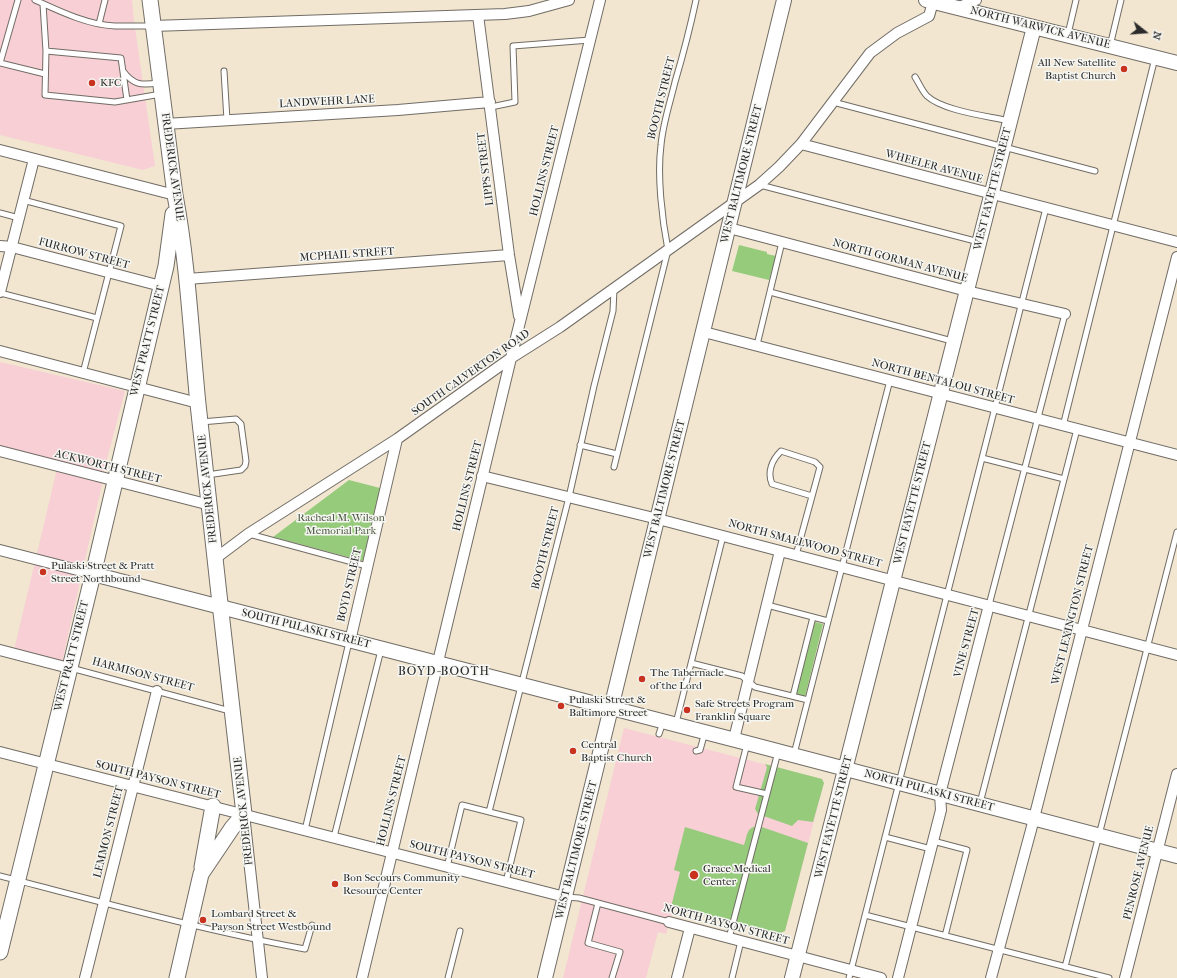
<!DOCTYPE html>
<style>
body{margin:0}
#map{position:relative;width:1177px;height:978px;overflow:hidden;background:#f2e6d1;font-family:"IM FELL French Canon",serif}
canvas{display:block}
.north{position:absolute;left:1125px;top:12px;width:40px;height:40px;-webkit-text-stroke:3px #f6f6f2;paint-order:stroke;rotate:107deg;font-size:11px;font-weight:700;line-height:16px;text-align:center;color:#2b2b2b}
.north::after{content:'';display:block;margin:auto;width:14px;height:18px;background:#2b2b2b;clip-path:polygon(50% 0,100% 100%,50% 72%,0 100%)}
</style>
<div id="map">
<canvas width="1177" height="978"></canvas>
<div class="north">N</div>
</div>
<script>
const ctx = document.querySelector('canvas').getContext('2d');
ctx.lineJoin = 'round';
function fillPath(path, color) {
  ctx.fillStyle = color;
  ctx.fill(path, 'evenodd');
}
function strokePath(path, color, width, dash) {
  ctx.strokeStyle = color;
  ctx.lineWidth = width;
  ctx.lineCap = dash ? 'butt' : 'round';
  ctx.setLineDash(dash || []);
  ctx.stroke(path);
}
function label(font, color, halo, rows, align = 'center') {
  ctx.font = font + ' "IM FELL French Canon",serif';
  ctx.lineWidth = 3;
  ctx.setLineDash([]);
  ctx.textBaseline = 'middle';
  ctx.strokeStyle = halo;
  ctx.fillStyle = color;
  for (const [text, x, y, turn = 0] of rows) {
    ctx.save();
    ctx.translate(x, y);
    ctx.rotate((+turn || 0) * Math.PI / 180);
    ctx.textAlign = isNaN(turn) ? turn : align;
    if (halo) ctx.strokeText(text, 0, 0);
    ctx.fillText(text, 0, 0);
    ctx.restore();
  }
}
const built = new Path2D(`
 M0,0H132L134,21L155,166L143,170L0,135Z
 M0,362L125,391L103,474L0,447Z
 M57,469L103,480L62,662L14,650Z
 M624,728L822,779L824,783L785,931L778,934L673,908L666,934L658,932L646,978H563Z`);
const green = new Path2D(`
 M739,245L767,252V254L776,256L769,280L732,271Z
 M349,480L380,488L363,561L273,537Z
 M815,622L823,624L805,697L796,695Z
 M765,764L822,779L824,783L813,822L798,820L792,826L758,814L755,809L766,771L767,767Z
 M759,826L808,843L785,931L778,934L671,907L680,872L674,870L685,827L744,845C748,834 746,827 759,826Z`);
const lane = new Path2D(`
 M18,0L0,63L45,74
 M35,0C59,11 88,25 115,26C127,26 140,26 152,26
 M43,4L46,51L45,95L115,102L161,94
 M99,24L105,0
 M1068,34L1076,0
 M1110,46L1121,0
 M46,51L121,58L127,100
 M123,71C134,86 142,85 159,83
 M224,71L227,120
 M915,77C919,83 922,91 927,96C943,111 988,116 1009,121
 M833,102L1095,171
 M491,107L515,102L513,46L590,40
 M760,185L979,242
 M23,200L121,226L83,373
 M0,213L19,218
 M770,292L952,341
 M0,293L97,318
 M757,345L782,242
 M201,422L236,419L241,424L246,461L245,466L241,470L207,475
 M1063,426L1155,58
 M580,445L617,454
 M982,458L1064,479
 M614,467L668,250C662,219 657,176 661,145C663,123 670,103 675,82C683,55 690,28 696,0
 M249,534L367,566
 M796,555L820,467L815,462L781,451C772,460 767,472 772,484L812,496
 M767,605L828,621
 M989,605L1065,314
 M691,663L742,676L755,687L808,700
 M71,668L230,711
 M793,696L813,617
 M676,723L723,536
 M659,734L663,722
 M747,744L736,787L767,794
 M696,751L700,750L705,732
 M794,754L890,380
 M980,803L1077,429
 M489,812L569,497L594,386L613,311L614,289
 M305,830L349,642
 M334,837L381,650
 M885,837L931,849
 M933,841L967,850L945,936
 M447,867L462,805L521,820L506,882
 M0,876C101,902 202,930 305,949L312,925
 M566,897L579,898L669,922
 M598,903L588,943L620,952L612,978
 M865,915L1109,978
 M729,938L778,752
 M1065,967L1177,532
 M448,978L460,931
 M732,978L741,941
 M849,978L1046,208`);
const street = new Path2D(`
 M957,8L976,0
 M478,15L509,255L519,316
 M153,26L505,14L529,11L569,0
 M165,124L398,110L490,102
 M801,144L1177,242
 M0,150L175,195
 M729,228L967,291L1065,314
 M0,246L12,247L161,286
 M187,279L509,255
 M0,292L34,159
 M704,332L1177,455
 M0,351L198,403
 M0,451L210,505
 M482,476L658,519L1177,655
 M0,550L93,574
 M216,558L248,534L397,439L511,358L560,327L759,185L779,167L801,144L870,53L897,33L929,16L933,2
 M350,641L397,439
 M0,650L69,668
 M734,739L780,551
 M0,752L565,897
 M244,814L262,978
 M669,922L881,978
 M85,978L157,691
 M362,978L511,358L600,0
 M677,978L690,928
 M898,978L941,810L940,794L989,605
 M991,978L1031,830L1177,257
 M1125,978L1177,774`);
const secondary = new Path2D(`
 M926,0L1177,63
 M93,574L747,743L1177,856
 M545,978L784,0
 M792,978L1034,27`);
const primary = new Path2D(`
 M150,0L175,195C188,264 191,334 198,404C213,541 228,677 244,814L232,828L201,874L177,978
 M202,867L213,806
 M0,952L96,562L166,266L173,214`);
const markers = [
 [1124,69,4,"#c8321e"],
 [92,83,4,"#c8321e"],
 [43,572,4,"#c8321e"],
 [642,679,4,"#c8321e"],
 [561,706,4,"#c8321e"],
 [687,710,4,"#c8321e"],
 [573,751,4,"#c8321e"],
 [694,875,5,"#c8321e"],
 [335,884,4,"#c8321e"],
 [203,920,4,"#c8321e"]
];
const streetNames = [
 ["NORTH WARWICK AVENUE",1040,28,14],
 ["BOOTH STREET",662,98,-76],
 ["LANDWEHR LANE",327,102,-3],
 ["FREDERICK AVENUE",172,167,82],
 ["WHEELER AVENUE",934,167,15],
 ["LIPPS STREET",486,169,-97],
 ["HOLLINS STREET",545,171,-76],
 ["WEST BALTIMORE STREET",742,174,-76],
 ["WEST FAYETTE STREET",993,189,-76],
 ["FURROW STREET",84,254,15],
 ["MCPHAIL STREET",347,255,-4],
 ["NORTH GORMAN AVENUE",900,261,15],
 ["WEST PRATT STREET",148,341,-76],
 ["SOUTH CALVERTON ROAD",471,373,-35],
 ["NORTH BENTALOU STREET",943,382,15],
 ["ACKWORTH STREET",108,467,14],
 ["HOLLINS STREET",468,486,-76],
 ["FREDERICK AVENUE",208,489,-96],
 ["WEST BALTIMORE STREET",665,489,-76],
 ["WEST FAYETTE STREET",913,503,-76],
 ["NORTH SMALLWOOD STREET",805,544,15],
 ["BOOTH STREET",546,548,-76],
 ["BOYD STREET",350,585,-77],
 ["WEST LEXINGTON STREET",1073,615,-76],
 ["SOUTH PULASKI STREET",306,629,14],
 ["VINE STREET",967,643,-75],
 ["WEST PRATT STREET",72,656,-76],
 ["HARMISON STREET",143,675,15],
 ["SOUTH PAYSON STREET",158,780,14],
 ["NORTH PULASKI STREET",929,791,15],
 ["HOLLINS STREET",392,801,-76],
 ["FREDERICK AVENUE",244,811,-96],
 ["WEST FAYETTE STREET",834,817,-76],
 ["LEMMON STREET",109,832,-76],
 ["WEST BALTIMORE STREET",577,850,-76],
 ["SOUTH PAYSON STREET",472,860,14],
 ["PENROSE AVENUE",1139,873,-76],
 ["NORTH PAYSON STREET",726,925,15]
];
const poiNames = [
 ["All New Satellite",1116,63,"right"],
 ["Baptist Church",1116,76,"right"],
 ["KFC",100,83],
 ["Pulaski Street & Pratt",51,566],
 ["Street Northbound",51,579],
 ["The Tabernacle",650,673],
 ["of the Lord",650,686],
 ["Pulaski Street &",569,700],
 ["Baltimore Street",569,713],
 ["Safe Streets Program",695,704],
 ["Franklin Square",695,717],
 ["Central",581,745],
 ["Baptist Church",581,758],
 ["Grace Medical",703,869],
 ["Center",703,882],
 ["Bon Secours Community",343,878],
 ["Resource Center",343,891],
 ["Lombard Street &",211,914],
 ["Payson Street Westbound",211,927]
];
const parkNames = [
 ["Racheal M. Wilson",341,518],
 ["Memorial Park",341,531]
];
const neighbourhoodNames = [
 ["BOYD-BOOTH",444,672]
];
fillPath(built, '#f7cfd4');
fillPath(green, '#96cb7c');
strokePath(lane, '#716c65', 7);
strokePath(street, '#716c65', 12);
strokePath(secondary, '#716c65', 16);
strokePath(primary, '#716c65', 17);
strokePath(lane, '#fff', 5);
strokePath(street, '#fff', 10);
strokePath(secondary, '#fff', 14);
strokePath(primary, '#fff', 15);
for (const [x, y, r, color] of markers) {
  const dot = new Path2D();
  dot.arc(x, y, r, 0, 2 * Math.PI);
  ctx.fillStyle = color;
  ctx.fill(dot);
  strokePath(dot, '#f6f6f2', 1.5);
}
label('11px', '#2b2b2b', '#f6f6f2', streetNames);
label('11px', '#2b2b2b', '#f6f6f2', poiNames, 'left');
label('11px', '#4b5b43', '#f6f6f2', parkNames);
ctx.letterSpacing = '1px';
label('12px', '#2b2b2b', '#f6f6f2', neighbourhoodNames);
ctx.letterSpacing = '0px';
</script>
